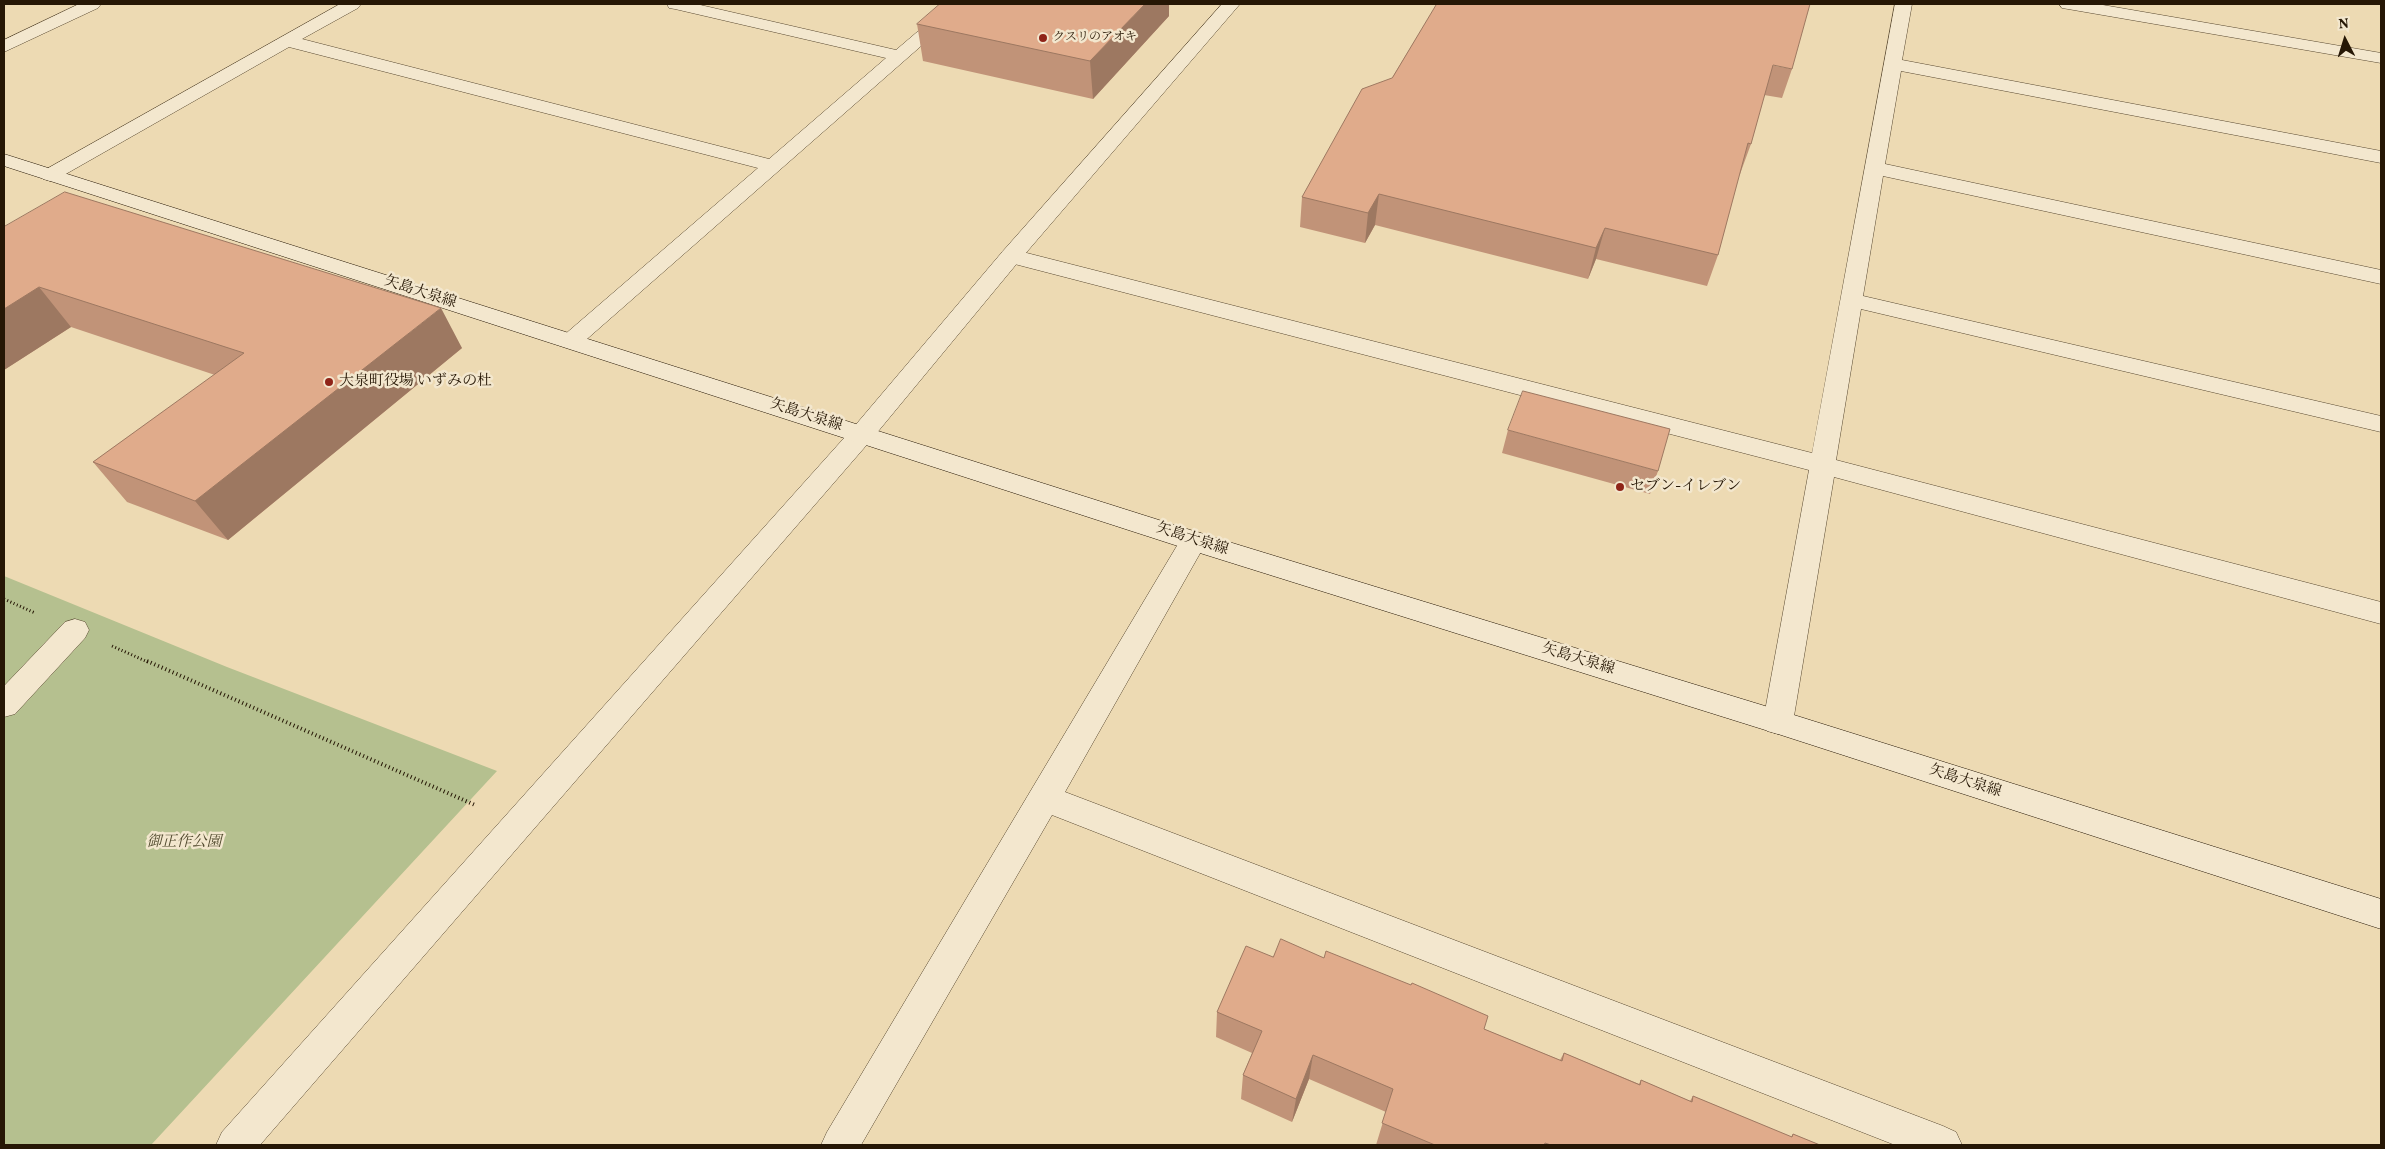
<!DOCTYPE html>
<meta charset="utf-8">
<style>
body{margin:0}
#map{position:relative;width:2385px;height:1149px;overflow:hidden;background:#eddab3;font-family:Vollkorn,serif}
canvas{display:block}
.frame{position:absolute;inset:0;border:5px solid #261705;pointer-events:none}
.north{position:absolute;left:2320px;top:15px;width:50px;height:50px;-webkit-text-stroke:4px #f3e7ce;paint-order:stroke;rotate:355deg;font-size:14px;font-weight:700;line-height:20px;text-align:center;color:#261705}
.north::after{content:'';display:block;margin:auto;width:18px;height:22px;background:#261705;clip-path:polygon(50% 0,100% 100%,50% 72%,0 100%)}
</style>
<div id="map">
<canvas width="2385" height="1149"></canvas>
<div class="frame"></div>
<div class="north">N</div>
</div>
<script>
const ctx = document.querySelector('canvas').getContext('2d');
ctx.lineJoin = 'round';
function fillPath(path, color) {
  ctx.fillStyle = color;
  ctx.fill(path, 'evenodd');
}
function strokePath(path, color, width, dash) {
  ctx.strokeStyle = color;
  ctx.lineWidth = width;
  ctx.lineCap = dash ? 'butt' : 'round';
  ctx.setLineDash(dash || []);
  ctx.stroke(path);
}
function label(font, color, halo, rows, align = 'center') {
  ctx.font = font + ' Vollkorn,"Noto Serif JP",serif';
  ctx.lineWidth = 5;
  ctx.setLineDash([]);
  ctx.textBaseline = 'middle';
  ctx.strokeStyle = halo;
  ctx.fillStyle = color;
  for (const [text, x, y, turn = 0] of rows) {
    ctx.save();
    ctx.translate(x, y);
    ctx.rotate((+turn || 0) * Math.PI / 180);
    ctx.textAlign = isNaN(turn) ? turn : align;
    if (halo) ctx.strokeText(text, 0, 0);
    ctx.fillText(text, 0, 0);
    ctx.restore();
  }
}
const green = new Path2D(`
 M4,576L227,667L497,771L151,1145H4Z`);
const pathFar1 = new Path2D(`
 M4,599L35,613
 M112,646L150,663`);
const path = new Path2D(`
 M147,661L475,805`);
const pedestrian = new Path2D(`
 M75,619L85,622L89,630L85,638L15,714L4,717V686L65,622Z`);
const minor = new Path2D(`
 M340,4H361L358,8L302,39L769,159L886,58L675,9L669,8L667,4H696L896,50L950,4H969L579,346L571,348L563,346L559,341L563,336L758,168L289,47L57,179L50,181L43,179L40,175L43,171Z
 M1895,4H1912L1902,60L2381,151V163L1901,71L1885,164L2381,270V284L1883,176L1863,296L2381,416V432L1861,309L1836,460L2381,602V624L1834,477L1793,722L1789,731L1778,734L1767,731L1763,722L1809,470L1003,261L1000,256L1003,251L1011,249L1812,453Z
 M2059,4H2097L2381,53V63L2068,9L2062,8Z
 M1194,531L1204,534L1207,541L1065,792L1943,1126L1956,1132L1962,1145H1895L1052,815L861,1145H821L827,1132L1184,534Z`);
const tertiary = new Path2D(`
 M79,4H101L98,8L4,52V40Z
 M1222,4H1240L1019,261L871,440L260,1145H216L222,1132L853,428L1003,251Z`);
const secondary = new Path2D(`
 M4,154L1203,534L1778,710L2381,899V929L1778,734L1184,548L4,166Z`);
const wall = new Path2D(`
 M1437,4L1792,69L1782,98L1764,95L1751,144L1740,174H1739L1718,255L1707,286L1596,259L1588,279L1375,225L1365,243L1300,227L1302,197L1392,78Z
 M1169,16L1093,99L923,61L917,24Z
 M4,227L462,348L228,540L127,502L93,462L215,375L71,327L4,370Z
 M1508,430L1658,471L1650,494L1502,453Z
 M1273,957L1484,1029L1560,1060L1564,1053L1639,1084L1641,1080L1690,1101L1693,1096L1791,1137L1793,1134L1820,1145H1376L1386,1112L1309,1079L1292,1122L1241,1099L1243,1075L1252,1053L1216,1037L1217,1012Z`);
const shadedWall = new Path2D(`
 M1145,4H1169V16L1093,99L1090,61Z
 M1379,194L1375,225L1365,243L1368,213Z
 M1605,228L1596,259L1588,279L1596,248Z
 M39,287L71,327L4,370V309Z
 M441,308L462,348L228,540L195,501Z
 M1313,1055L1309,1079L1292,1122L1296,1099Z`);
const building = new Path2D(`
 M940,4H1145L1090,61L917,24Z
 M1437,4H1810L1792,69L1773,65L1751,144L1748,143L1718,255L1605,228L1596,248L1379,194L1368,213L1302,197L1362,89L1392,78Z
 M65,192L441,308L195,501L93,462L244,353L39,287L4,309V227Z
 M1523,391L1670,429L1658,471L1508,430Z
 M1281,939L1324,958L1326,951L1411,985L1412,983L1488,1016L1484,1029L1562,1061L1564,1053L1640,1085L1641,1080L1692,1102L1693,1096L1792,1137L1793,1134L1820,1145H1551L1545,1143L1544,1145H1435L1382,1123L1393,1089L1313,1055L1296,1099L1243,1075L1262,1031L1217,1012L1246,946L1273,957Z`);
const markers = [
 [1043,38,5,"#8f2418"],
 [329,382,5,"#8f2418"],
 [1620,487,5,"#8f2418"]
];
const farPoinames = [
 ["クスリのアオキ",1053,38]
];
const streetNames = [
 ["矢島大泉線",420,293,18],
 ["矢島大泉線",806,416,18],
 ["矢島大泉線",1192,540,18],
 ["矢島大泉線",1578,660,17],
 ["矢島大泉線",1965,782,18]
];
const poiNames = [
 ["大泉町役場 いずみの杜",339,382],
 ["セブン-イレブン",1630,487]
];
const parkNames = [
 ["御正作公園",184,843]
];
fillPath(green, '#b5c08f');
strokePath(pedestrian, '#584830', 1);
strokePath(minor, '#584830', 1);
strokePath(tertiary, '#584830', 1);
strokePath(secondary, '#261705', 1);
strokePath(pathFar1, '#261705', 3, [1, 2.5]);
strokePath(path, '#261705', 4, [1, 3]);
fillPath(pedestrian, '#f3e7ce');
fillPath(minor, '#f3e7ce');
fillPath(tertiary, '#f3e7ce');
fillPath(secondary, '#f3e7ce');
fillPath(wall, '#c19378');
fillPath(shadedWall, '#9d7861');
fillPath(building, '#e0ab8b');
strokePath(building, '#9d7861', 1);
for (const [x, y, r, color] of markers) {
  const dot = new Path2D();
  dot.arc(x, y, r, 0, 2 * Math.PI);
  ctx.fillStyle = color;
  ctx.fill(dot);
  strokePath(dot, '#f3e7ce', 2);
}
label('12px', '#261705', '#f3e7ce', farPoinames, 'left');
label('15px', '#261705', '#f3e7ce', streetNames);
label('15px', '#261705', '#f3e7ce', poiNames, 'left');
label('italic 15px', '#514a2e', '#f3e7ce', parkNames);
</script>
